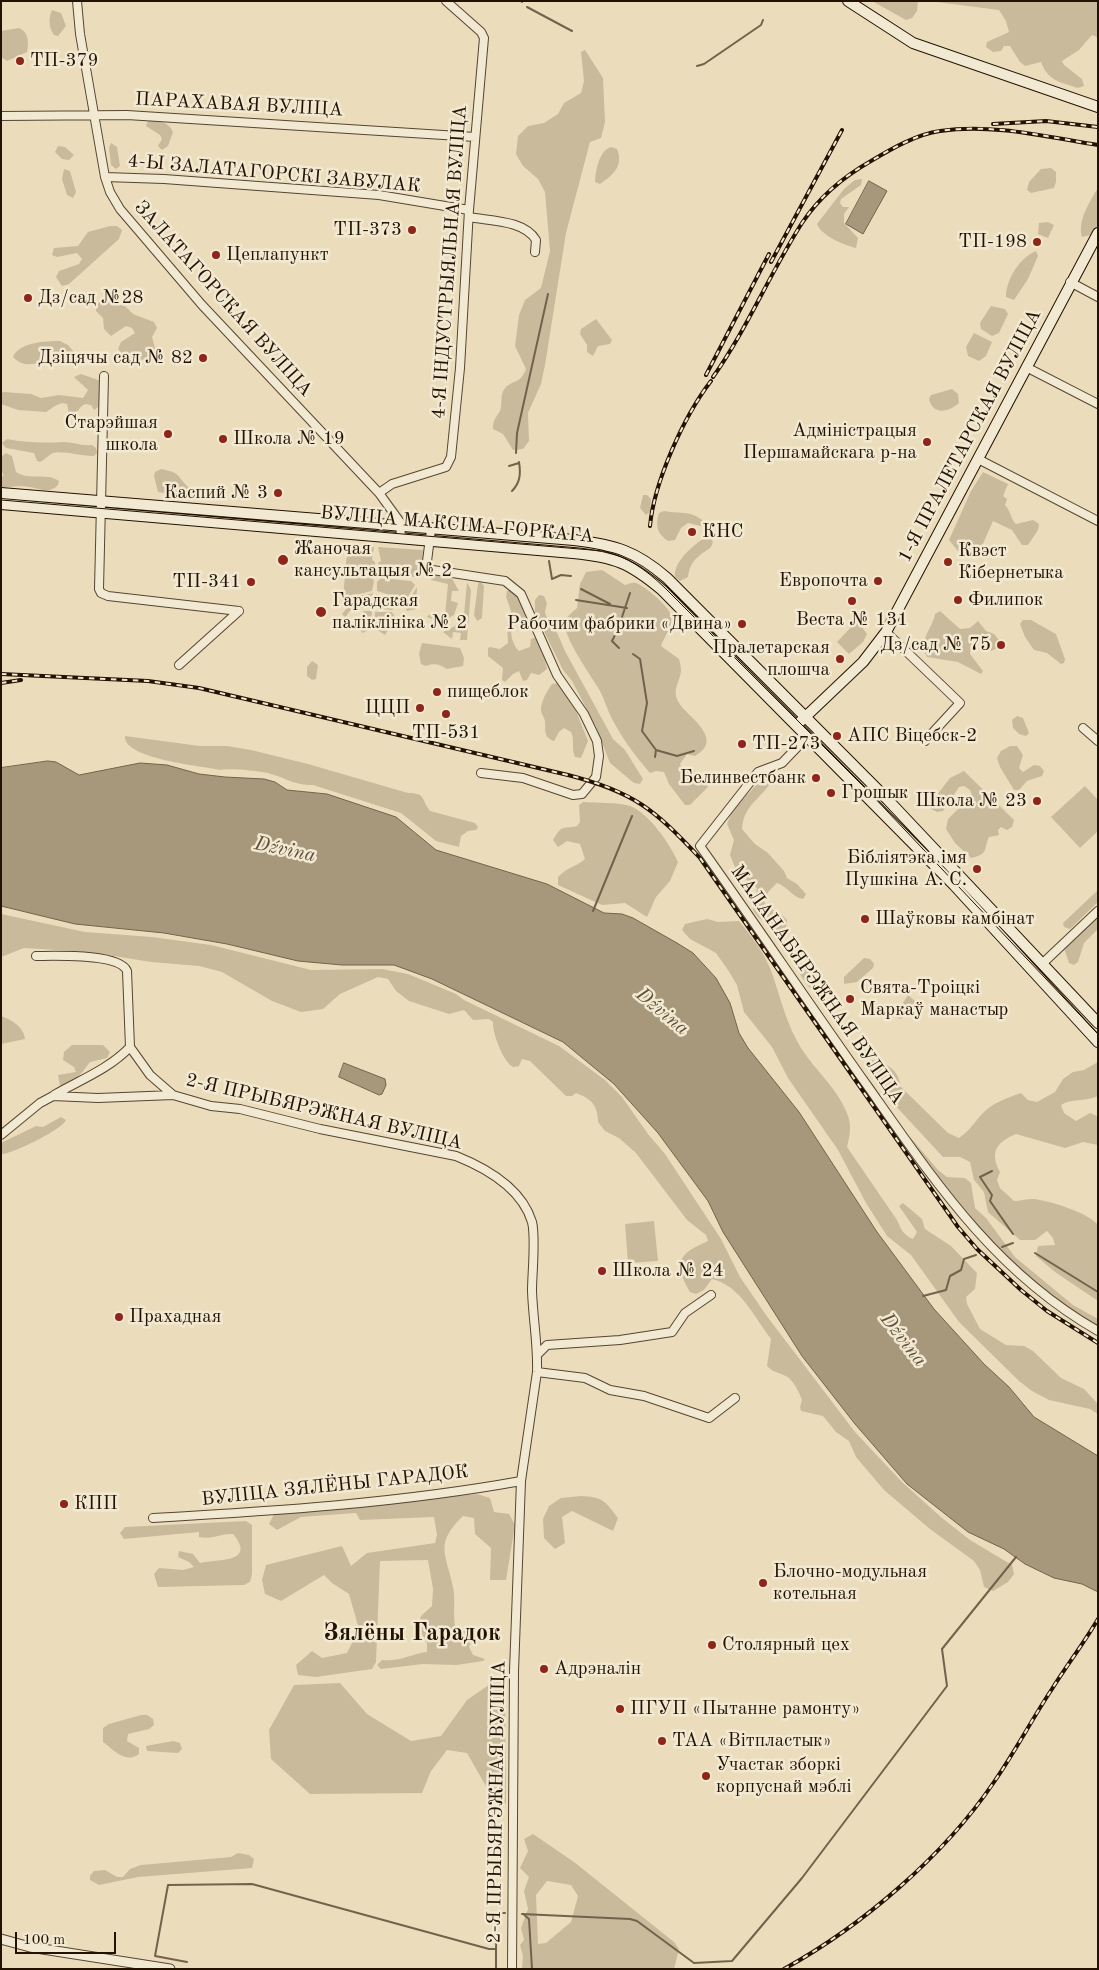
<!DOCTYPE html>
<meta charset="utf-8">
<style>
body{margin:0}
#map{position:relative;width:1099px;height:1970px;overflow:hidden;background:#ebddbc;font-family:"Old Standard TT",serif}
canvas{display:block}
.frame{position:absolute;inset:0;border:2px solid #241201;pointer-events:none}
.scale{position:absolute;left:15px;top:1932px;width:101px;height:22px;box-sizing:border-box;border:2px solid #241201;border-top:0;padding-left:6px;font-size:15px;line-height:18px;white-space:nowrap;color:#241201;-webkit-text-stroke:4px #f2e9d3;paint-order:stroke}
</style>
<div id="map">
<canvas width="1099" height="1970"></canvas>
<div class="frame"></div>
<div class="scale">100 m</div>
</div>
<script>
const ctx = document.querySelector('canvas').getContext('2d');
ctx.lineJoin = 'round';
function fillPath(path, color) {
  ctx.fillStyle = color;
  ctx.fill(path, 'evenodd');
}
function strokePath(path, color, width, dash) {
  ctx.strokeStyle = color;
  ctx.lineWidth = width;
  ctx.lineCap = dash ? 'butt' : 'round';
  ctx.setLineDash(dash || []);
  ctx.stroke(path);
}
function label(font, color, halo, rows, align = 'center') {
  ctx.font = font + ' "Old Standard TT",serif';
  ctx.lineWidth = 5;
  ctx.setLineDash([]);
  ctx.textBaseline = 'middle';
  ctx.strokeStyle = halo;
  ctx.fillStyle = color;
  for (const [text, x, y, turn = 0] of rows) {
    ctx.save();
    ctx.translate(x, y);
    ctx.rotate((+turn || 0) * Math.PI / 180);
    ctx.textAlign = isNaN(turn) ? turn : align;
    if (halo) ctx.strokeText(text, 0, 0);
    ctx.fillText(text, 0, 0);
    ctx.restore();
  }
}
const green = new Path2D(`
 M872,1H918L917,11L912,18L906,20Z
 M929,1H1098V47L1097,37L1092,35L1079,50L1062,61L1064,65L1082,79L1084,86L1078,88C1060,82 1048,81 1041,62L1025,66L1020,62L1010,46H1004L1001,51L993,52L986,47L987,42L1009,32L1006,21L999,10Z
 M52,10L61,13L66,26L58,36L54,35C49,28 48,19 52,10Z
 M19,28C29,32 29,43 27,52L7,61L1,57V31Z
 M585,50L603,78L605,122L601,138L590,142L566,233L545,365L541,384L528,413L529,441L523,449L513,450L503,434L493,429C493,419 496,418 500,411C503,404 499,394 506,387C515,379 520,384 526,369L515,346L519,315L525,300L541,288L550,251L545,192L538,179L523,166L516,154L518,136L528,126L544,123L558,114L564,103L581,93L584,81L581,52Z
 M148,121C160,121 168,121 173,132L168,146L162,150L158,146L162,139L160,135L146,126Z
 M111,143L117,147L120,166L116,169L111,165L109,148Z
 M58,146L65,147L74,155L69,160L62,159L55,152Z
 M611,147L617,149C624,166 613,175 600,184L595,182C596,169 599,151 611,147Z
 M1051,168L1056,172V182L1054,188L1031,193L1027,190L1029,182L1041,169Z
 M64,169L70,171L76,192L73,198L67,195L62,179Z
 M862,179L861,185L841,199L840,203L843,207H849L844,214V223L858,238L856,248C846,246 820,235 817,224L844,189L855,180Z
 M1098,188V227L1091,235L1082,237C1077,221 1090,201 1098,188Z
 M1048,222L1054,225L1048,238L1038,234L1039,223Z
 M110,226H117L122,230L119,239L69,284L62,286L56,277L59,271L79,264L82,259L77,253L57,257L52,255L54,248L78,246L88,232Z
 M1036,251L1038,256L1028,279L1014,300L1006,297C1006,280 1019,258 1036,251Z
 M102,300L125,306L133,314L154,322L157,328L152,337L156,352L151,359C139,361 126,359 118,349L121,342L135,333L132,328L126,326L111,336L104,329L103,318L96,311V305Z
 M991,306L1005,309L1008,314L999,333L992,336L981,329L980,323Z
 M596,319L612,340L610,344L598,346L593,356L587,352V345L580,334L581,329Z
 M974,333L992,342L986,356L979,361L968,356L966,347Z
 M60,341L68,345L79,358L76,365C69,365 64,359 58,358C47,356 29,374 13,357C19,342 46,341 60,341Z
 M81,374L101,381C100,391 104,405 94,410L91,405L85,404C78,407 78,416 69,414L67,404C59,401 53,408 46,412L18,410L1,404V393L4,392L31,394L41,398L59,395L83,398L88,390L74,377Z
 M952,389L958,394L959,403C949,412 933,416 929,399L931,395Z
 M7,439C27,443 44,443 64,442C73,442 81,446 92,445L96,448L97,453L94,456C83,456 60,450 53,453C48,455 45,460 40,462L37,461L34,453L6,448L2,443Z
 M6,453L12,456L16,472C30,481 46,472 59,481L58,485C48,496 35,486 21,486C15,486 8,487 1,488V478L4,475L1,471V457Z
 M161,469C181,473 176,475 188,487C191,490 196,491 199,493L198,496L183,497L170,490L164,493L158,492L154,476L155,472Z
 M983,472L1008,484L1003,496L1007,499L1005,505C1011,511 1010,518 1016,524L1033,520L1039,524L1038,530L1028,545H1022L1012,530L993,521L978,555L958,551L949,540L971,491Z
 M643,495H647L651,499L650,512L646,515L640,508Z
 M664,511C678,514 690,510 702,520L703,524L701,526L688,523L681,528L675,540L668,541C657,534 655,525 659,513Z
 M703,539H711L713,542L711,547C699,556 690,560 688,577L680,581L675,577C673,563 691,547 703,539Z
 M348,545L374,547L372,560L375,562L374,573L372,575L345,573Z
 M378,547L423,550L422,570H418L417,577L380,576L378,573V563L381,561Z
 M602,570L625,585C629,584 632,582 636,583C645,586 670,607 671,616C673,626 664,637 661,646L679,659C680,663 681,667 681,671C680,682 672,689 678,701C684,715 727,738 695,756L687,754L680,764L683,770L690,767L694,769L696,780L706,783L708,787L690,805H685L669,784L664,772L656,771L650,773C636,757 622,738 612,719C607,710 605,700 600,691C592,677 563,637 565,623C566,616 573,612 577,608L580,584L586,572Z
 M433,574L451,577L459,591H452L451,601L458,603L454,615L441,622L427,617L430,614L445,615L448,584L431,580Z
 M345,576L371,577L374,581L372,591L355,595L342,607Z
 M381,578L411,581L415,585L403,605L393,596L377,591V582Z
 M480,581L484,586L482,618L477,621L474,615L478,584Z
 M467,582L471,590L467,640H460L461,633L453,632L452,639L443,632L455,626L464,615Z
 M417,587L416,609L407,611L405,606Z
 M511,589L521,601L532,626L528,629L520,622L512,625C510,634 512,644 519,651L530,647L531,639L537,637L540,641L547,669L539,675L531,673L527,680L523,681L519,671L513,674L505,682L502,680L503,668L488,656V648L490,647L500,649L508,643L507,625L511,611L506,597L507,591Z
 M373,593L371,608C361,608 349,605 346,618L342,614L356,597Z
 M376,594L388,597L398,604L392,610L376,608Z
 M539,595L544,596L547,603L545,612L548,621H552L565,651L613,739L625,750L643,779L640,784L634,783L610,763L596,727L572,681L563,670L535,613V600Z
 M363,611H372L370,629L363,633L356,627L365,621Z
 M940,611L960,629L970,628L978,621L986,631L994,634L999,640V647L991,651L981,643H975L971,647L970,654L983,671L981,674L958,662L927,657C918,639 932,630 935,614Z
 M375,612H392L395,617L385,635L374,628Z
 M1023,620H1031L1056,634L1065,659L1064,663L1061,664L1047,653L1034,650L1025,637L1020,624Z
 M855,623H859L867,634L863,642L849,654L837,642Z
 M422,643L460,648L464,658L463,666L447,669C440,664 433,663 426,666L421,664L419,654Z
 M312,661L318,665L316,679L312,680L307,676V667Z
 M558,683L562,685L576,711L588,741L581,758L575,757C571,748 575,741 571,732L564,728L559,732L554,741C543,737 546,731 545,722C545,718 541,714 541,710C541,701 547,691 552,684Z
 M1017,716L1023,718L1029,733L1026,736L1019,734L1013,728L1012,720Z
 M125,736L200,746H227L251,750L308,764L408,793C426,793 421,799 430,811L475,823L478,827L476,830L468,831L461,836L459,847L436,841L401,813L313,785C294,785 288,779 271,774C263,771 227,768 220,770C202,766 123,759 125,736Z
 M1010,746H1017L1023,755L1019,768L1023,772L1034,765L1040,766L1044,771L1042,776L1027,781L1019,790H1014L1000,767L997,758L1001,751Z
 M769,771L774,775C766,798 744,801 742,829L755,844L768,853L784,871L787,878L797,884L806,894L803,899C793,898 787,886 777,883C748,910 776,905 787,920L785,932L779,934L758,917L753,910L757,888L737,872L730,855L734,840L727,824L732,811Z
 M964,771L1014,820L1012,827L1007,830L1001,827L998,830L999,835L989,837C983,850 989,854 971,858L955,843L946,829L948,819L958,809L975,803L970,790L964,786L959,787L943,811L937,812L931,809L930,804L950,778Z
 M1085,786L1098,800V831L1080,848L1051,817Z
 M583,802C598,803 616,802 630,806C649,813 670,844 678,862L670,881L656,897L647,917L625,903L602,905L558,885V877C567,867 578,866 585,859L580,844L567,841L558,847L553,840C563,823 562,830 577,826L580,822L579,805Z
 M1098,890V902L1070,929L1064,927L1063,923Z
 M1,914L85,932L152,937L211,945L311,970L382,969L408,974L456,994L464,1000L559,1046L605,1080L622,1097L648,1134L665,1154L721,1239L740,1277L766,1315L855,1432L902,1482L942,1518L970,1540L1012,1565L1014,1574L1008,1582L993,1591L984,1587L980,1570L974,1561L930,1529L884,1490L856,1457L849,1441L836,1432L823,1416L801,1411L800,1407L802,1400C799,1392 795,1384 789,1378C782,1373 773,1373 767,1366L771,1339C754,1317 740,1285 712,1279L704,1290L696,1294L690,1292C673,1262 678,1254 708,1241L706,1235L687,1220L636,1153L619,1138L605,1131L598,1122C598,1106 592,1099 576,1093L572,1096H566L530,1061L522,1059L519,1066L513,1067C503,1062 492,1032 493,1022L489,1019L473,1020L464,1010L449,1014L409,1001L396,991L388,979L378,977L340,994L323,1009L301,1012L272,1001L222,972L199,966L151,962L89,952L24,948L1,957Z
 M1098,917V929L1084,943L1078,962L1074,965L1069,963L1064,948Z
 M707,919L718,922L739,921C753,938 766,955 773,976C781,1000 787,1025 801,1048C815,1070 837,1088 847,1113C852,1125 850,1135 847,1147L897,1220C901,1229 903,1235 913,1239L917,1232L899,1206L903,1203L922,1219L925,1229L951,1246L977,1273L975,1289L966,1297L967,1304L980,1329L1006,1345L1024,1346L1033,1351L1061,1378L1084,1389L1098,1404V1414L1090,1409L1049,1400L1032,1391L1019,1381L959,1322L911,1255L887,1236L866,1203L838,1150L788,1078L772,1047L744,1012L737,985L728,970L716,953L690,939L682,930L685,924Z
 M797,956L823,991V995C810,995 795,969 794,957Z
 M864,958L870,959L874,964L873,968L857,982L844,984V977Z
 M908,995L915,1001L911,1010L901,1019L894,1017Z
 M1,1016C12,1020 24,1027 25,1039L1,1044Z
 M72,1045H103L110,1052L107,1058L90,1062C81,1074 75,1083 60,1086L58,1075L76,1072L74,1067L63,1060L64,1052Z
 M872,1060C886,1062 900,1071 900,1086L948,1133L959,1138C973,1128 976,1119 986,1110C995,1102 1010,1097 1021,1093L1028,1100L1037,1102L1055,1092L1063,1079L1073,1072L1084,1070L1098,1062V1096C1085,1102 1072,1098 1061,1105L1064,1113L1076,1121L1090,1113L1097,1116L1098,1145L1083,1142L1065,1148L1016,1134C997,1142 989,1152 1000,1172L997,1180L1000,1188L1014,1201C1020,1201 1027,1199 1033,1199C1048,1200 1089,1213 1098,1225V1301L1055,1272L1036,1256L1038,1246L1055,1245L1053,1238L1047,1231L1035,1240H1020L988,1212L984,1192L974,1180L970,1162L960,1157H943L892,1102L868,1067Z
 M61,1117L66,1120C63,1129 11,1155 1,1154V1143L36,1126L43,1127Z
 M911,1138L938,1170L947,1177L965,1178L971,1183L975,1208L986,1218L1015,1257L1073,1305L1098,1319V1326C1043,1301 997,1254 961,1207C943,1184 928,1161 909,1140Z
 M654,1221L658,1261L628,1263L625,1224Z
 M477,1494L490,1498L494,1512L509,1514L515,1525L506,1580H490L491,1548L475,1534L474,1518L463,1516C434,1544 446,1553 453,1587C456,1602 452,1615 456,1630L487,1632L490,1636L483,1640L472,1639L469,1647L473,1655L485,1659L483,1661L457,1665L423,1664L381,1669L377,1665L382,1660C399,1662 411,1654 427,1652V1643L418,1627L421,1616L432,1606L433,1589L428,1560L380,1561L376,1662L372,1669L316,1677L298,1675L296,1665L312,1651L322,1658L347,1653L359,1629L349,1594L332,1583L324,1575L281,1601L265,1594L262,1580L266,1565L342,1546L351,1566L367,1553L435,1543L437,1535L434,1517L360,1520L356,1513L301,1517L277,1530L269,1524L274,1514Z
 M581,1496C603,1497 605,1501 618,1518L613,1531L572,1511L562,1517L565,1543L555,1549L544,1538L543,1519L549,1506L561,1498Z
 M246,1521L252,1525V1574L250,1582L244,1585L158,1587L154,1574L159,1568L183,1570L194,1567L189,1562L178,1557L179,1551L193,1554L200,1563C218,1559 257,1563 233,1534C222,1533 210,1540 199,1537V1532L124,1539L120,1533L125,1527Z
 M499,1678L505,1681L506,1804L495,1802L467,1753L447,1750L431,1771L422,1793L310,1794L271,1759L269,1730L294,1685L340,1683L367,1714L411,1741L441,1736L467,1700Z
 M141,1715H147L153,1719L154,1725L149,1729L128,1734L127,1741L139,1748V1754C126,1764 115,1751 103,1742V1728L109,1724Z
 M173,1741L180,1743L182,1749L178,1753L147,1751L146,1746Z
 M533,1834L574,1862L674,1942L679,1949L674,1969H522L523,1956L520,1945L524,1940L521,1928L528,1909L524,1891L529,1877L520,1868L528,1851L524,1839ZM547,1881L571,1885L578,1896L571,1922L546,1943L538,1944L536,1895Z
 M238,1853L249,1855L254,1859L252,1868L138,1877L99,1885L90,1880V1876L94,1871L105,1870L117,1877H123L130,1869L141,1865L231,1857Z`);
const water = new Path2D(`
 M869,181L887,191L863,234L846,224Z
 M48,761L56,762L79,775L140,763L167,765L199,774L225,777L264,779L275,782L287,790L327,794L396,817L436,850L547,884L604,913L622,914L633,918L677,943L693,953L716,978L730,1003L739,1033L748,1048L799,1112L877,1232L934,1309L984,1364L1009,1387L1034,1417L1098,1456V1592L1082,1584L1054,1578L1025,1564L1004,1549L968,1532L907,1484L855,1424L802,1356L723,1232L708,1201L658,1133L614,1084L563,1042L432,979L394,965H342L298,961L227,944L164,933L75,924L1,906V768Z
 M344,1063L385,1079L386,1085L382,1094L379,1095L339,1077Z`);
const stream = new Path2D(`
 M521,1L522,2
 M527,7L572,31
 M697,66L704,64L761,25L763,20
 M516,453L517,433L548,294
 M509,466L519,463
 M512,491C520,483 521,474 519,462
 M549,561L552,579L561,575L571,576
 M581,589L610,604
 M576,600L627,608
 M619,648L612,641L618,629L630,593
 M633,654L640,659L647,703L642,731L656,750L655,757
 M656,750L677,756L694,751
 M593,911L632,816
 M992,1171L980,1177L992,1195L990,1201L1013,1234
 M1002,1247L1013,1243
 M1035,1253L1098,1292
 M923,1296L946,1290L950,1276L961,1270L964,1259L976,1255
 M522,1914L630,1919L637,1921L694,1963L732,1961L802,1878L947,1686L942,1649L1016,1557
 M523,1914L529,1919L532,1969
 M496,1949V1969
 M187,1962L155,1956L168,1885L252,1884L489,1949H496L497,1913H505`);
const minor = new Path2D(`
 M77,1L80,34L105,177L110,192L120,209L202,305L379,493L400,522L401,538
 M1,116L127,115L475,137
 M105,177L164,179L379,195L469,210
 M469,217C490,221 524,220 536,240L535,252
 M1070,282L1098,297
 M1026,367L1098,404
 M104,376L99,589L101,593L108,596L239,611
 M978,459L1098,521
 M379,493L392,484L446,467L451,457L460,368L469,210L484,38L481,32L446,1
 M431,530L426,569L505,581L521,594L557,675L584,714L597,741L599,756L596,777L582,794L573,795L523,778L481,773
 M886,632L960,703L925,741
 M179,665L239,611
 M1083,728L1098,741
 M808,736L782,763L758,772L700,846C757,926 812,1008 869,1088C936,1183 995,1272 1098,1331
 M36,956C54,956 119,953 127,971L130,1047C109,1069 80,1080 54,1095
 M1043,963L1098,911
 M130,1047L150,1075L173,1095
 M1,1135L40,1103L53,1096L98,1098L173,1095L211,1106L240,1109L320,1129L456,1156C486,1168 522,1189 532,1222C536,1238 532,1273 532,1291C533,1319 538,1345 537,1372L521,1481L514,1671L512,1969
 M538,1354L547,1345L620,1340L672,1332L685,1313L711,1295
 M537,1372L585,1378L610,1390L644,1396L709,1418L735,1398
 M153,1518C276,1511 399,1503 521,1481`);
const tertiary = new Path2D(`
 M1,1939L30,1947L170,1969`);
const secondary = new Path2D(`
 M848,1L913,43L1098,107
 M1,493L574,540C615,545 636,551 667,578L888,800L1098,1023
 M1,504L573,553C615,557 630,563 662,590L954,885L1098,1042
 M801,721L863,662L886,632L1098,233`);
const tram = new Path2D(`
 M1,500L603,551C628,557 645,569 664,587L870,793L1098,1034`);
const rail = new Path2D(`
 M993,124L1046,121L1098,127
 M771,262L842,130
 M706,375L769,254
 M713,377C747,329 770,273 802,223C820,196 843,177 871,161C891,149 917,134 940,131C992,123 1047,137 1098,145
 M650,526C654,482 684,416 711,381
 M1,674L148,681L199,688L568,775C634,792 654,809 700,858L958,1227L977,1249L1021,1290L1047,1311L1098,1343
 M1,683L21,680
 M784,1969C862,1926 944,1856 994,1782C1015,1752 1032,1719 1052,1689C1067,1665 1084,1643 1098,1619`);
const markers = [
 [20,61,5,"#8f2418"],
 [412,230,5,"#8f2418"],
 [1037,242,5,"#8f2418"],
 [216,255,5,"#8f2418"],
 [28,298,5,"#8f2418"],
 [203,358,5,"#8f2418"],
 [168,434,5,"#8f2418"],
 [223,439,5,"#8f2418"],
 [927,442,5,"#8f2418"],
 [278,493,5,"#8f2418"],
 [692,532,5,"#8f2418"],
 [283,560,6,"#8f2418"],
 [948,562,5,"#8f2418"],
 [878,581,5,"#8f2418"],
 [251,582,5,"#8f2418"],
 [958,600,5,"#8f2418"],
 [852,601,5,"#8f2418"],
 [321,612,6,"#8f2418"],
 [742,624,5,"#8f2418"],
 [1001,645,5,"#8f2418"],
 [840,659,5,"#8f2418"],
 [437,692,5,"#8f2418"],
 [420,708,5,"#8f2418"],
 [446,714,5,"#8f2418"],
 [837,736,5,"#8f2418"],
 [742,744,5,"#8f2418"],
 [816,778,5,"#8f2418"],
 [831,793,5,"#8f2418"],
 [1037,801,5,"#8f2418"],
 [977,869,5,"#8f2418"],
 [865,919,5,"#8f2418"],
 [850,999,5,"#8f2418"],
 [602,1271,5,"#8f2418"],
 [119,1317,5,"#8f2418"],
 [64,1504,5,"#8f2418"],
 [763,1583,5,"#8f2418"],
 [712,1645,5,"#8f2418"],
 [544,1669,5,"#8f2418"],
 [620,1709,5,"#8f2418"],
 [662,1741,5,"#8f2418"],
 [706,1776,5,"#8f2418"]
];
const poiNames = [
 ["ТП-379",30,61],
 ["ТП-373",402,230,"right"],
 ["ТП-198",1027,242,"right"],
 ["Цеплапункт",226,255],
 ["Дз/сад №28",38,298],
 ["Дзіцячы сад № 82",193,358,"right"],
 ["Старэйшая",158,423,"right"],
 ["школа",158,445,"right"],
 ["Адміністрацыя",917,431,"right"],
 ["Першамайскага р-на",917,453,"right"],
 ["Школа № 19",233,439],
 ["Каспий № 3",268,493,"right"],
 ["КНС",702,532],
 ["Жаночая",294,549],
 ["кансультацыя № 2",294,571],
 ["Квэст",958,551],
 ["Кібернетыка",958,573],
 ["Европочта",868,581,"right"],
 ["ТП-341",241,582,"right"],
 ["Филипок",968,600],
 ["Гарадская",332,601],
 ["паліклініка № 2",332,623],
 ["Веста № 131",852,620,"center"],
 ["Рабочим фабрики «Двина»",732,624,"right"],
 ["Дз/сад № 75",991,645,"right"],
 ["Пралетарская",830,648,"right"],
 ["плошча",830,670,"right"],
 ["пищеблок",447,692],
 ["ЦЦП",410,708,"right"],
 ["ТП-531",446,733,"center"],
 ["АПС Віцебск-2",847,736],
 ["ТП-273",752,744],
 ["Белинвестбанк",806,778,"right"],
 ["Грошык",841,793],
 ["Школа № 23",1027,801,"right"],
 ["Бібліятэка імя",967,858,"right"],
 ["Пушкіна А. С.",967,880,"right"],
 ["Шаўковы камбінат",875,919],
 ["Свята-Троіцкі",860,988],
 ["Маркаў манастыр",860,1010],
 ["Школа № 24",612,1271],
 ["Прахадная",129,1317],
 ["КПП",74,1504],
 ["Блочно-модульная",773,1572],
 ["котельная",773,1594],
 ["Столярный цех",722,1645],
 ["Адрэналін",554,1669],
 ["ПГУП «Пытанне рамонту»",630,1709],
 ["ТАА «Вітпластык»",672,1741],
 ["Участак зборкі",716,1765],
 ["корпуснай мэблі",716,1787]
];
const streetNames = [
 ["ПАРАХАВАЯ ВУЛІЦА",239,105,3],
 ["4-Ы ЗАЛАТАГОРСКІ ЗАВУЛАК",274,174,5],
 ["4-Я ІНДУСТРЫЯЛЬНАЯ ВУЛІЦА",450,262,-86],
 ["ЗАЛАТАГОРСКАЯ ВУЛІЦА",223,299,48],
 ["1-Я ПРАЛЕТАРСКАЯ ВУЛІЦА",970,436,-62],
 ["ВУЛІЦА МАКСІМА ГОРКАГА",457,525,5],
 ["МАЛАНАБЯРЭЖНАЯ ВУЛІЦА",817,985,55],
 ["2-Я ПРЫБЯРЭЖНАЯ ВУЛІЦА",324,1112,13],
 ["ВУЛІЦА ЗЯЛЁНЫ ГАРАДОК",335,1486,-6],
 ["2-Я ПРЫБЯРЭЖНАЯ ВУЛІЦА",497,1802,-89]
];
const waterNames = [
 ["Dźvina",285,850,12],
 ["Dźvina",662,1012,40],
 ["Dźvina",903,1340,52]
];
const districtNames = [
 ["Зялёны Гарадок",412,1634]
];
fillPath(green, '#c9ba9c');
fillPath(water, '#a7987c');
strokePath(water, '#73624b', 1);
strokePath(stream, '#73624b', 2);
strokePath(minor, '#564530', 10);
strokePath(tertiary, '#564530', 11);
strokePath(secondary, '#241201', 12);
strokePath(minor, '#f2e9d3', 8);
strokePath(tertiary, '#f2e9d3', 9);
strokePath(secondary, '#f2e9d3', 10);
strokePath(tram, '#241201', 1);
strokePath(rail, '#241201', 4);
strokePath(rail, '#f2e9d3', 2, [5.5]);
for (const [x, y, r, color] of markers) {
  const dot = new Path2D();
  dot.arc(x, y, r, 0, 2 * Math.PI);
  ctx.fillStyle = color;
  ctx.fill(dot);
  strokePath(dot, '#f2e9d3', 2);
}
label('19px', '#241201', '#f2e9d3', poiNames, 'left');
label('19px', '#241201', '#f2e9d3', streetNames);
label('italic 20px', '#5f4e38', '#f2e9d3', waterNames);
label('bold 24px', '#241201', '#f2e9d3', districtNames);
</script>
